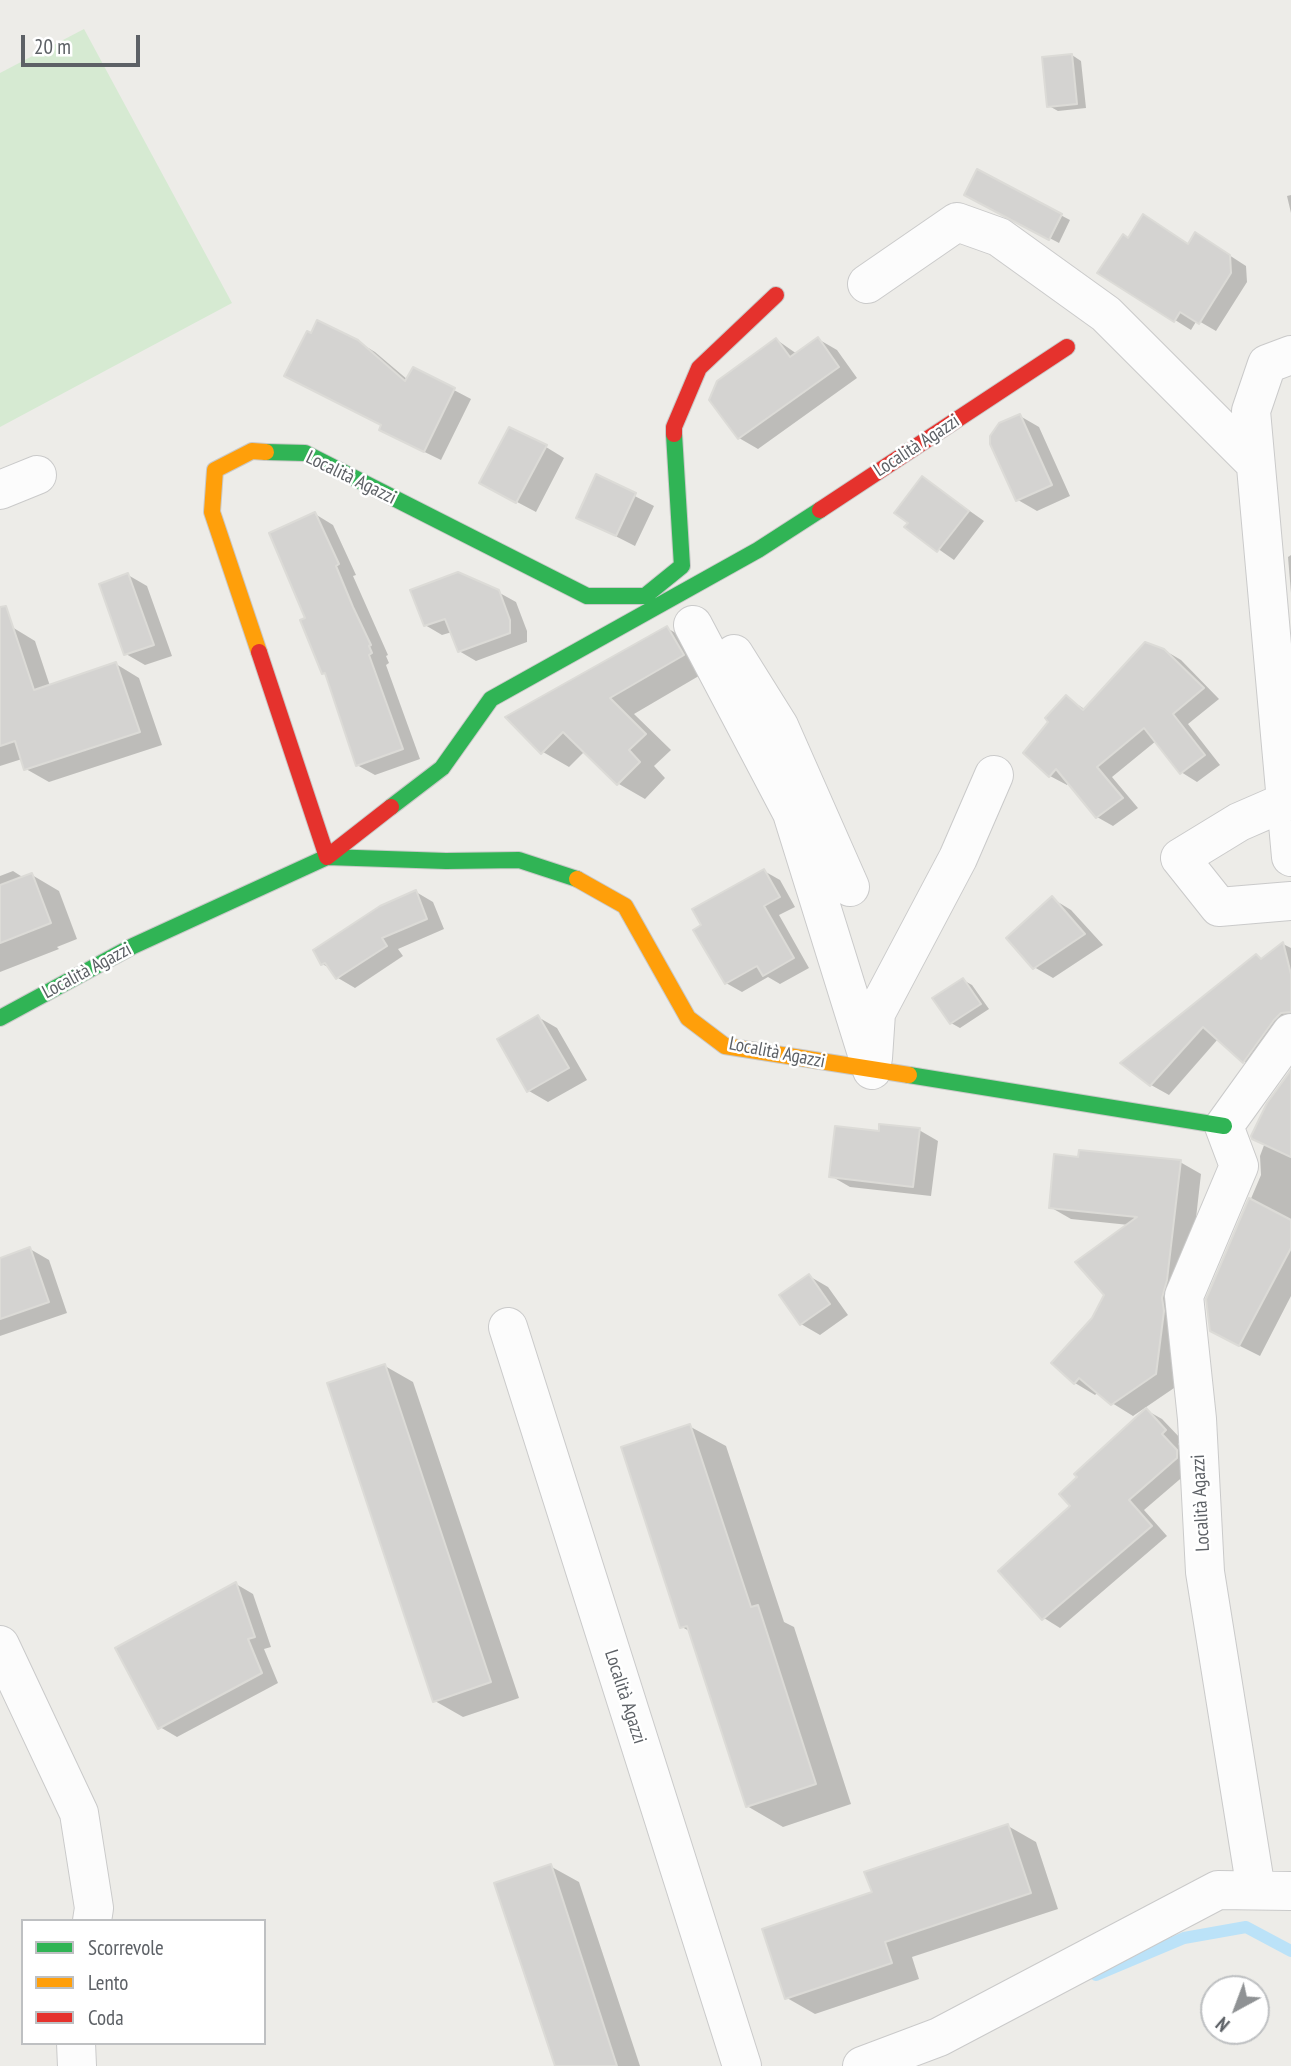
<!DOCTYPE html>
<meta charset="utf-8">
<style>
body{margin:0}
#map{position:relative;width:1291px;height:2066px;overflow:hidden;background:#edece8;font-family:"PT Sans Narrow",sans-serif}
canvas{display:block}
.legend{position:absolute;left:21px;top:1919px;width:245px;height:126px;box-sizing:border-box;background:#fff;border:2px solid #bec0c2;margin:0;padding:9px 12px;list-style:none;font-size:21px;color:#5d6166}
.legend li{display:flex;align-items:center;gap:14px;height:35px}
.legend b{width:35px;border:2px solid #bec0c2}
.north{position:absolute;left:1200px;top:1975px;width:70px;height:70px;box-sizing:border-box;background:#fff;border:2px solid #bec0c2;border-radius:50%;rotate:221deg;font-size:19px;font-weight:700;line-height:28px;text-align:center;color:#5d6166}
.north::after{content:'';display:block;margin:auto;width:24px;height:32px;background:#8f9294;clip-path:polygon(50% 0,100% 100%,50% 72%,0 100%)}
.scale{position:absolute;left:21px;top:35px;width:119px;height:32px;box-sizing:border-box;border:4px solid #5d6166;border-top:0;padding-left:9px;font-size:21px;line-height:24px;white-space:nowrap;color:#5d6166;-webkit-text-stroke:5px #fff;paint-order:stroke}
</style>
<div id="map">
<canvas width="1291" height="2066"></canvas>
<ul class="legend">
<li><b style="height:9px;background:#30b455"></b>Scorrevole</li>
<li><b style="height:9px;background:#ff9f0a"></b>Lento</li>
<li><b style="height:9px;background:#e5322d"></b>Coda</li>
</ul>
<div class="north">N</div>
<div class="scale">20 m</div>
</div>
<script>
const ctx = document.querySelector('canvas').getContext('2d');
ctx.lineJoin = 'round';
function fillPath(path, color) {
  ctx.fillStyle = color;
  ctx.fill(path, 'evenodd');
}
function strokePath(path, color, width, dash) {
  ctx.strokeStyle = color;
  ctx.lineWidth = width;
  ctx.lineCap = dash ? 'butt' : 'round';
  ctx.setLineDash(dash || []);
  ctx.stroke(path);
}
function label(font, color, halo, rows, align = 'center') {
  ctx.font = font + ' "PT Sans Narrow",sans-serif';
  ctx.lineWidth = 5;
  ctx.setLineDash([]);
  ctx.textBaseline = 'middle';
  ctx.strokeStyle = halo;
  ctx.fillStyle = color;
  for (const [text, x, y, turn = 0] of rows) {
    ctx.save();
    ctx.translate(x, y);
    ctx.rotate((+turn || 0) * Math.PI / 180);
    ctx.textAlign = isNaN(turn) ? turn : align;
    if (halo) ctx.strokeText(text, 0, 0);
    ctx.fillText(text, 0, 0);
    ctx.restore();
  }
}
const green = new Path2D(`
 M84,29L232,303L0,427V73Z`);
const shadow = new Path2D(`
 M1072,55L1081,61L1086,108L1058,111L1049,106Z
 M978,172L1070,220L1059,243L966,194Z
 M1291,195V213L1287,196Z
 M1129,239L1189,245L1212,244L1246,266L1247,282L1216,331L1197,320L1191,330L1100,273Z
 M818,339L837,350L857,378L758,449L739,438L777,340L797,354Z
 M357,341L375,352L408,380L414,369L471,399L441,460L398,439L383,425Z
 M1020,416L1039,427L1070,496L1037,511L1018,500Z
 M546,447L564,458L536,512L500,493Z
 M596,476L654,506L635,546L578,517Z
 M923,478L984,521L954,560L907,527Z
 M315,514L333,525L356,575L353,576L388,655L386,656L389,663L386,665L420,759L375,775L357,765L327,675L324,673L307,619Z
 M1291,555V593L1288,557Z
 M128,575L147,586L172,656L145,665L126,654Z
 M498,592L516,602L527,631V642L476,661L459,651L452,632L442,635L425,625Z
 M12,627L35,641L50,686L116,664L139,678L162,745L49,782L26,769L22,759L0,766V631Z
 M667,628L693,643L709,670L634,714L671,750L654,766L665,778L645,799L619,784L585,751L569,767L543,752Z
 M1164,650L1181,660L1219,699L1188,724L1220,765L1197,782L1181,772L1156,741L1112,777L1138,808L1113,826L1097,817L1069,782L1067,785L1050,776L1051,722L1066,697L1086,710Z
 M13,871L24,878L32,875L59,891L77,939L57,947L59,949L0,972V876Z
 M764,871L780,880L795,907L779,915L809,968L780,984L768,977L742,992L726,983Z
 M416,892L433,902L444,929L398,949L403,956L355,988L338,978L332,969L322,964Z
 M1053,899L1071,910L1103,945L1053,978L1034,967Z
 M1283,944L1291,948V1029L1261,1071L1244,1061L1218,1039L1169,1095L1151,1085L1123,1063L1257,956L1263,960Z
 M963,980L972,985L989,1009L960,1028L951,1023Z
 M538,1017L557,1028L587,1080L548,1102L529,1091Z
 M1291,1073V1296L1260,1356L1232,1342L1208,1300L1261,1175L1260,1156Z
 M919,1130L938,1141L931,1196L850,1187L831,1176L880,1133Z
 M1080,1159L1180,1162L1201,1174L1177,1386L1133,1416L1112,1403L1098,1392L1095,1395L1075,1383L1094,1319L1106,1295L1129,1225L1071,1219L1050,1207Z
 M30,1249L49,1260L67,1313L0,1336V1259Z
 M809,1276L828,1287L848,1315L820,1335L801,1324Z
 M385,1366L413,1382L519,1698L463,1717L435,1701Z
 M1146,1410L1162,1419L1182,1440L1178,1444L1193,1461V1468L1144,1510L1167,1536L1060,1628L1044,1618L1072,1506Z
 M689,1426L726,1446L784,1622L794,1627L851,1804L783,1827L747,1806L691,1632L682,1627Z
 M236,1584L253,1594L271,1647L264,1649L278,1683L177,1737L160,1727Z
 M1008,1826L1036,1842L1058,1909L912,1957L919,1979L815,2014L787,1998Z
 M550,1866L579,1882L640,2066H556Z`);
const stream = new Path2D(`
 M1096,1975L1184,1938L1246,1927L1291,1951`);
const building = new Path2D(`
 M1072,54L1077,104L1047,107L1042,57Z
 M977,169L1062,214L1049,240L964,195Z
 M1143,214L1188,244L1195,232L1230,255L1231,273L1199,324L1180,312L1174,322L1097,273L1123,234L1128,238Z
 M317,320L358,340L405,381L413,367L455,388L424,452L379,430L381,425L284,376L307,331L311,333Z
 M818,337L839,367L738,439L709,400L717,381L776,338L790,357Z
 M1020,414L1052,485L1016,501L990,444V436L999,423Z
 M509,427L547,445L516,503L479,483Z
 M596,474L636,493L616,536L576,518Z
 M922,476L969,511L937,552L904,527L908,523L894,513Z
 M315,512L339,564L336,566L353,607L371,645L369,646L372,653L369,655L403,749L356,766L325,673L322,674L300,620L305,618L269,533Z
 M458,572L499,590L510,620V633L458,652L445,619L424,626L410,590Z
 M128,573L154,645L124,655L99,584Z
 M6,606L34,690L116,662L140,732L24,770L15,741L0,746V607Z
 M667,626L684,655L610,698L646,734L629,750L640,762L617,785L563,732L541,754L505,717Z
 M1145,642L1164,649L1204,688L1173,714L1205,755L1180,774L1144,728L1097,767L1123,798L1096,818L1056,769L1049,777L1023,753L1048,722L1045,718L1066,695L1083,710Z
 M764,869L780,897L764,906L794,958L763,976L757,966L725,984L693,930L701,925L692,909Z
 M32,873L51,923L0,943V885Z
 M416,890L427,919L382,938L387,946L336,979L325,963L321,965L313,950L380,906Z
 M1052,896L1085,934L1033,969L1006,938Z
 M1283,942L1291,974V1012L1281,1013L1274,1020L1243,1063L1203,1027L1150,1086L1120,1063L1256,954L1261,959Z
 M963,978L981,1004L950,1024L932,998Z
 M538,1015L569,1068L527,1092L497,1039Z
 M1291,1070V1157L1252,1139L1251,1136L1267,1103Z
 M879,1124L920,1128L913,1187L829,1177L835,1126L879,1131Z
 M1079,1150L1181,1160L1167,1280L1162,1298L1164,1311L1156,1374L1111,1405L1079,1378L1074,1384L1051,1363L1092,1318L1104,1295L1075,1262L1137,1217L1049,1208L1054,1154L1078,1157Z
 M1249,1198L1291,1220V1248L1239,1346L1210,1331L1206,1299Z
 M30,1247L49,1302L0,1319V1258Z
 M809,1274L830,1304L800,1325L779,1295Z
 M385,1364L491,1682L433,1702L327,1383Z
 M1146,1408L1166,1430L1162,1434L1177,1450V1458L1129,1500L1152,1526L1042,1620L998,1571L1070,1506L1059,1494L1077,1477L1074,1474Z
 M690,1424L751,1607L758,1605L816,1784L746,1807L687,1626L680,1628L621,1447Z
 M236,1582L255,1637L248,1639L262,1673L158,1729L115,1648Z
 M1008,1824L1031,1893L885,1942L892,1963L785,1999L762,1929L872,1892L864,1872Z
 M551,1864L557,1882L617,2066H555L494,1883Z`);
const street = new Path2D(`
 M867,284L957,222L999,237L1106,314L1255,463
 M1291,355L1267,364L1251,411L1291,857
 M0,490L37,475
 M693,625L792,813L872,1070
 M734,654L779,726L850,887
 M1285,802L1239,822L1180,858L1219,907L1291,901
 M873,1058L876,1013L958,858L994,775
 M508,1327L742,2066
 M0,1645L79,1813L94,1908L92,1921
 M1256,1890L1205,1572L1197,1419L1184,1296L1239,1166L1224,1126L1291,1033
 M76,2043L77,2066
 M862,2066L939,2037L1218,1890L1291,1891`);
const fast = new Path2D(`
 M266,452L305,453L587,596H645L682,566L674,434
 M391,807L442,768L491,699L758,550L820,510
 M0,1018L133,946L327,857L446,861L519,860L577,879
 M909,1075L1224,1126`);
const slow = new Path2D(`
 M259,652L212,512L215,470L252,451L266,452
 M577,879L625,906L688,1018L725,1046L909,1075`);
const jam = new Path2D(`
 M674,434V427L699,368L776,295
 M820,510L1067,347
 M259,652L327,857L391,807`);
const streetNames = [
 ["Località Agazzi",917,446,-33],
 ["Località Agazzi",351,478,26],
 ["Località Agazzi",87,971,-28],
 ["Località Agazzi",777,1053,11],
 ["Località Agazzi",1201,1503,-93],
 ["Località Agazzi",625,1697,72]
];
fillPath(green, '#d6ead2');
fillPath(shadow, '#0003');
strokePath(stream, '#bbe2f8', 12);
fillPath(building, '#d4d3d1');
strokePath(building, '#dcdbd7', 2);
strokePath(street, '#cacaca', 40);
strokePath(fast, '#c9c9c8', 18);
strokePath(slow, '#c9c9c8', 18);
strokePath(jam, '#c9c9c8', 18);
strokePath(street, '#fcfcfc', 38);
strokePath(fast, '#30b455', 16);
strokePath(slow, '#ff9f0a', 16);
strokePath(jam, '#e5322d', 16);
label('19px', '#5d6166', '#fff', streetNames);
</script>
